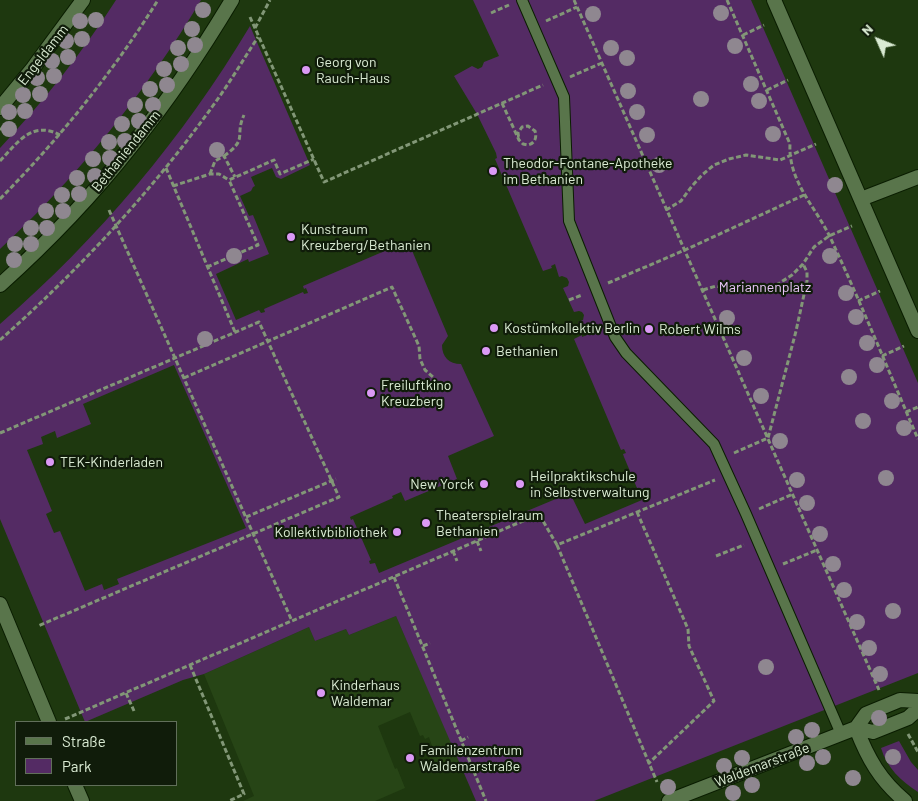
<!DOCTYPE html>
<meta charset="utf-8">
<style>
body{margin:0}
#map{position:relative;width:918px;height:801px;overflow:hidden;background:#1e380f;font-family:Barlow,sans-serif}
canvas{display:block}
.legend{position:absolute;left:15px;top:721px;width:162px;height:65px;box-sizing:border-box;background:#101c0a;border:1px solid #616f5a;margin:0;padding:6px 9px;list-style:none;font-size:15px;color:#daebd3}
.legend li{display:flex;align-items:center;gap:10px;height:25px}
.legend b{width:25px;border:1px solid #616f5a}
.north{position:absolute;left:853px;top:15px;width:50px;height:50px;-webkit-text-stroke:4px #101c0a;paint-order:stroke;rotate:314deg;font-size:14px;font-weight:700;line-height:20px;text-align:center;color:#daebd3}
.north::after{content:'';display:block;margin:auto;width:18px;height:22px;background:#daebd3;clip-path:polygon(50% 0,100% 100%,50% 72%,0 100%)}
</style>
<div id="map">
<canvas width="918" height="801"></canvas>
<ul class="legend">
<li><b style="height:6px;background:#59754b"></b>Straße</li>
<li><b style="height:14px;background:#542b64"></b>Park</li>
</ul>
<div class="north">N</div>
</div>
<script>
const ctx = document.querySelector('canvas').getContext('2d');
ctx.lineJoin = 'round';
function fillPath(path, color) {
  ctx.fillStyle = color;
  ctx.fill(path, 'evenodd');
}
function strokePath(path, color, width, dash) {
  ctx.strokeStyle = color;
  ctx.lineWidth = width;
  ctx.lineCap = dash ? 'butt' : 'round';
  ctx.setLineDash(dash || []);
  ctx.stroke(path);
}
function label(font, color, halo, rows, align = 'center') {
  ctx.font = font + ' Barlow,sans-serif';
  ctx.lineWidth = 4.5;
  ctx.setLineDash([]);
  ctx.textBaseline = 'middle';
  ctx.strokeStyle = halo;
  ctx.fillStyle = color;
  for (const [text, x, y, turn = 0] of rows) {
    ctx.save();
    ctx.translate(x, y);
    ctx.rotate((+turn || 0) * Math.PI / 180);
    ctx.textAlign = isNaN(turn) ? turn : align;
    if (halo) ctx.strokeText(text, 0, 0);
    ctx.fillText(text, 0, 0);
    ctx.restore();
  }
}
const built = new Path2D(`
 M396,616L461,764L436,774L427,752L430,751L429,747L432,746L429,737L425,739L423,735L420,736L410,712L378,726L395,769L397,768L405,788L375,801H243L254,796L204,674L309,627L315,641L346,629L349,635Z`);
const green = new Path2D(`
 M116,0H201C149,88 75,180 0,249V148C43,102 82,53 116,0Z
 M473,0H751L918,383V673L594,801H476L396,616L349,635L346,629L315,641L309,627L204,674L183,680L85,722L0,519V324C99,238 183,138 250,26L310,165L281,179L276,177L272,168L251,177L255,186L253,187L251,191L240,196L249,216L253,215L269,254L249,262L248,259L216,274L236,320L259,310L261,313L265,312L264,309L303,292L304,294L308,293L306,288L304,289L303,286L408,241L448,336L442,345C442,357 449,364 461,364L494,436L448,456L457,479L405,501L401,492L392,496L393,498L350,517L351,520L353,519L371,560L369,561L370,564L375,563L379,573L570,493L585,524L642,500L624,457L623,454L626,453L624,449L621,450L574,339L582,335V337L587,335L585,331H582L578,322L583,320L584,315L582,312L579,311L574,312L563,288L568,286L569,282L567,278L562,276L559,277L555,264L551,266L552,268L543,271L495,159L497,158L496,153L477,114L454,76L472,66L478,69L482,67L484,62L499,56ZM174,365L246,528L117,579L119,584L104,590L102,584L85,591L60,531L54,533L46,514L52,511L27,450L43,444L41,437L55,431L57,438L91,424L83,404Z
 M899,741L911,762L918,770V792C901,781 887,768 881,748Z`);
const path = new Path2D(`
 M574,0L879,690
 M727,0L790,144C788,181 815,206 830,237C861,303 889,372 918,439
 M491,13L509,5
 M250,17L324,182L543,85
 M546,21L577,7
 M255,28L270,0
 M743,35L764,25
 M570,77L602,63
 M767,90L788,80
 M502,103L519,140L523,144L528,145C535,143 537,138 535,131L528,126L522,127L518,133L519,140
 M0,130L5,125
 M224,156C249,138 234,137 244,115
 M0,161C17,143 32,120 60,135
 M166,168L235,332
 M210,174L215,161L224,156L235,177
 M173,186L210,174H219L229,180
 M0,199C60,138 113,72 158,0
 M109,210L292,621
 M666,210L681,201L692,186L702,175L714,165L729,159L746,155L780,160L816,144
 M207,267L258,245L229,180L274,160L280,174L314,159
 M608,283L685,250L804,195
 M703,290L716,286L736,291H758L775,286L792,275L803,264L814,247L829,236L852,226
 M569,300L582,295
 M858,301L880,291
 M0,340C79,270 151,192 212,107C229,84 243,60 258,37
 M882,356L904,346
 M184,378L392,287L419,346L420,359L425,370L433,377L441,391
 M906,412L918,407
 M0,433L259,322L339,497L38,626
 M734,453L768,438L796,331L807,281V272L803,264
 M759,509L793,494
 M637,512L688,629L689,646L714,701L648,764
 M246,517L336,479
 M477,541L481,551
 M557,545L657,782
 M453,551L457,561
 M716,556L744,545
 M783,564L817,550
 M394,577L486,801
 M423,646L430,643
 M190,665L244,794L229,801
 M126,693L134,711
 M65,719L539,514L557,545L715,480
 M908,734L918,752
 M461,741L468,737`);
const service = new Path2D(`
 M522,0L564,97L569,221L615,337L626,353L714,444L746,514L841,734`);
const minor = new Path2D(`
 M774,0L918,331
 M861,199L918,177
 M856,728C868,759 880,780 905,801
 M856,728L866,714L900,700L918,701
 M669,801L856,728L873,732L908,718L918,709`);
const tertiary = new Path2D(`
 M0,108L33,68L83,0
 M0,285C48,242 93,195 133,144C170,98 202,50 232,0
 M0,604L49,722
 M75,785L82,801`);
const trees = [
 [203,10],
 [721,13],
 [593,14],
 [96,20],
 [80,21],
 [192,29],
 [82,39],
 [66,41],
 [195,45],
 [735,46],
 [178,48],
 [611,48],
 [68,57],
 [627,58],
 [52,61],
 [181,64],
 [164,69],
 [54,76],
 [37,78],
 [751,84],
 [167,85],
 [150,89],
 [628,91],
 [40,94],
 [23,95],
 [701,99],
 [759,101],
 [135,105],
 [153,105],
 [25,111],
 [9,112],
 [637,112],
 [139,121],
 [122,124],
 [9,129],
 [773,134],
 [647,135],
 [125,141],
 [109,142],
 [217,150],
 [110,158],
 [93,159],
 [659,165],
 [95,176],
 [77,178],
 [835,185],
 [79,194],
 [62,195],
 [46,211],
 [63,211],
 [31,228],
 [47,228],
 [15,244],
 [31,244],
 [234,256],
 [830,256],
 [14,260],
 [846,293],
 [856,317],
 [727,318],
 [205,339],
 [867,343],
 [744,358],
 [877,365],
 [849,377],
 [761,396],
 [892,401],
 [863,421],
 [904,428],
 [780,441],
 [886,478],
 [797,480],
 [807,503],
 [820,534],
 [833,564],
 [844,590],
 [893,611],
 [857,622],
 [869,648],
 [766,667],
 [880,674],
 [879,718],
 [812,730],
 [796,737],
 [823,757],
 [893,757],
 [742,758],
 [807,763],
 [724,766],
 [853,778],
 [752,785],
 [668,787],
 [733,793]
];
const markers = [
 [306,70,5,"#db99f5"],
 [493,171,5,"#db99f5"],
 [291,237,5,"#db99f5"],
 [494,328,5,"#db99f5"],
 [649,329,5,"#db99f5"],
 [486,351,5,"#db99f5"],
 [371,393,5,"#db99f5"],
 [50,462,5,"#db99f5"],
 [484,484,5,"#db99f5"],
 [520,484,5,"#db99f5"],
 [426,523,5,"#db99f5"],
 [397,532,5,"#db99f5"],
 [321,693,5,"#db99f5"],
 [410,758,5,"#db99f5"]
];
const streetNames = [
 ["Engeldamm",43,55,-52],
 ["Bethaniendamm",126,151,-51],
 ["Waldemarstraße",762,765,-21]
];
const poiNames = [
 ["Georg von",316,62],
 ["Rauch-Haus",316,78],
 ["Theodor-Fontane-Apotheke",503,163],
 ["im Bethanien",503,179],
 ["Kunstraum",301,229],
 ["Kreuzberg/Bethanien",301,245],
 ["Kostümkollektiv Berlin",504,328],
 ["Robert Wilms",659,329],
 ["Bethanien",496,351],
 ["Freiluftkino",381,385],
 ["Kreuzberg",381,401],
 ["TEK-Kinderladen",60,462],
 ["Heilpraktikschule",530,476],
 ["in Selbstverwaltung",530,492],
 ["New Yorck",474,484,"right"],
 ["Theaterspielraum",436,515],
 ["Bethanien",436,531],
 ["Kollektivbibliothek",387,532,"right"],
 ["Kinderhaus",331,685],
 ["Waldemar",331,701],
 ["Familienzentrum",420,750],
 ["Waldemarstraße",420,766]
];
const parkNames = [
 ["Mariannenplatz",765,287]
];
fillPath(built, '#274516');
fillPath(green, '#542b64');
strokePath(service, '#0a1d01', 12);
strokePath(minor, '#0a1d01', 16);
strokePath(tertiary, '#0a1d01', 16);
strokePath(path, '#829777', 3, [5, 2.5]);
strokePath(service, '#59754b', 10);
strokePath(minor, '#59754b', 14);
strokePath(tertiary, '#59754b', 14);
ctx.fillStyle = '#8f8790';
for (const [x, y] of trees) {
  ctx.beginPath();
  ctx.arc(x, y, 8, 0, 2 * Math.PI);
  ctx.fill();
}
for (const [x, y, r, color] of markers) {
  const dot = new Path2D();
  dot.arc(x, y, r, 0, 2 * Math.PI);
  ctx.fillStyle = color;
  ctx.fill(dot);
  strokePath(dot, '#101c0a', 2);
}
label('14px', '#daebd3', '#101c0a', streetNames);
label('14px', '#daebd3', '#101c0a', poiNames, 'left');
label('14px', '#ebc7fa', '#101c0a', parkNames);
</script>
